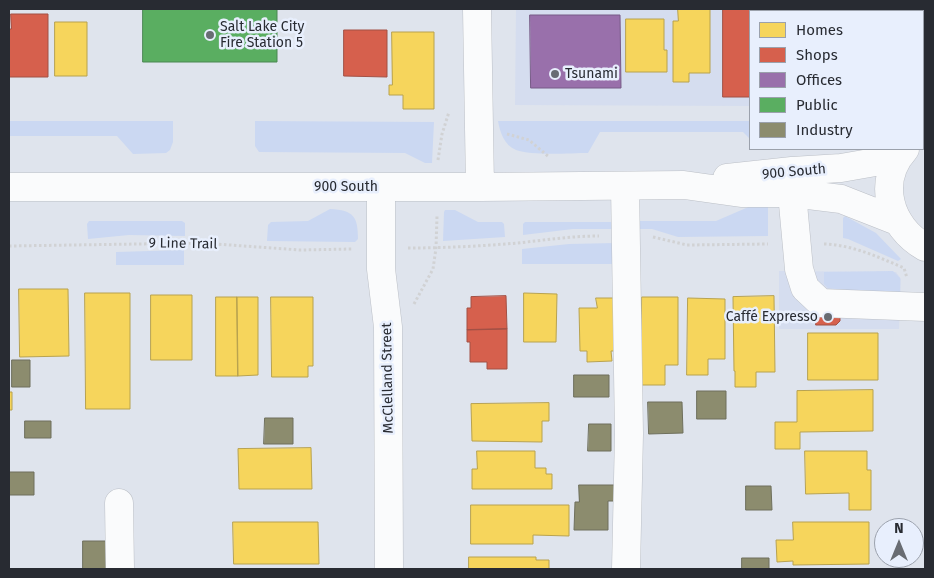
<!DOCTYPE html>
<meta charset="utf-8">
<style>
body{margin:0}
#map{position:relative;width:934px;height:578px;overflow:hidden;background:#dfe4ed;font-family:"Fira Sans",sans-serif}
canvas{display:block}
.frame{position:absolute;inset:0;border:10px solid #282b32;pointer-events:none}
.legend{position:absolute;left:749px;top:10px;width:175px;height:140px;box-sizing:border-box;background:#e8effd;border:1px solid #9ba1ac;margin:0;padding:6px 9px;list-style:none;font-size:15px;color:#282b32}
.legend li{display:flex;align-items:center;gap:10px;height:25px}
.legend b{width:25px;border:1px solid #9ba1ac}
.north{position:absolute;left:874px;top:518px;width:50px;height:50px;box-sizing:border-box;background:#e8effd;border:1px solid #9ba1ac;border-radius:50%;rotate:0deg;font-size:14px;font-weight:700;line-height:20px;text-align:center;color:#282b32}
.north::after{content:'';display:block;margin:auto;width:18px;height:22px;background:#686c73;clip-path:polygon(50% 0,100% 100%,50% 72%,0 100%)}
</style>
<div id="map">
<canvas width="934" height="578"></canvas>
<div class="frame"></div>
<ul class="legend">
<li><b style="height:14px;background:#f6d55c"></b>Homes</li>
<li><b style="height:14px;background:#d6604d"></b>Shops</li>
<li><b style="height:14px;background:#9970ab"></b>Offices</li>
<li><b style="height:14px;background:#5aae61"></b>Public</li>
<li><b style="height:14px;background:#8c8c6e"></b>Industry</li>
</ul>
<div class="north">N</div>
</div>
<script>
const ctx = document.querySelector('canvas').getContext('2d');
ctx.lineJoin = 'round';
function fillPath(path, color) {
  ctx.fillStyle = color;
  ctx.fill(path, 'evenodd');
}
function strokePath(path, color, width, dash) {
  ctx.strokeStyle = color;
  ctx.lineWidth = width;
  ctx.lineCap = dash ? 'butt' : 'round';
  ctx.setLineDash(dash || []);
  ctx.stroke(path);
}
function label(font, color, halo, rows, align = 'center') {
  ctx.font = font + ' "Fira Sans",sans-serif';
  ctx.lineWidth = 5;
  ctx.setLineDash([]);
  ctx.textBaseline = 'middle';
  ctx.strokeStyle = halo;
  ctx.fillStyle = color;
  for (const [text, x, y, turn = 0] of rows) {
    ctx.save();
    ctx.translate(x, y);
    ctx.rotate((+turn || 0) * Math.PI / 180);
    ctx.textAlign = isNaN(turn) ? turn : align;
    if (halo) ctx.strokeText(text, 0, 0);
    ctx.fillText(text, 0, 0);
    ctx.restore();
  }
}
const built = new Path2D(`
 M516,9H902V11H750V106L515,105Z
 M779,271L896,272L901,279L899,329H779Z`);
const green = new Path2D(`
 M9,121H173V142L170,150L166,153L133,154L117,136H9Z
 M255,121L434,122L432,163H425L405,153L259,152L255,146Z
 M498,121H750V139L743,132H600L588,153C570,153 532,156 516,150C504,145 500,132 498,121Z
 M753,205H768V236L678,237L652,229H631V221H716Z
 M330,209C354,210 358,217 358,239L355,242L267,241L268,225L271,222L308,221Z
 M445,210H455L478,222H502L504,224L505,237L443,241L444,212Z
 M845,216L876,233L901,259L898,261L848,239L843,238V218Z
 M89,221H182L185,223V236L129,235L88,239L87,224Z
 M525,222H614V229H573L523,235V224Z
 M615,243V264H522V249L569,244Z
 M184,250V265H116V252Z
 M893,271L900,278V293H871L828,288L824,284V272Z`);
const homes = new Path2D(`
 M678,9H710V73H689V82H673V21H678Z
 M626,19H664V50H667V72H626Z
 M55,22H87V76H55Z
 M392,32H434V109H403V95H389V85H392Z
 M19,289H68L69,356L20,357Z
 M85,293H130V409H86Z
 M524,293L557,294L556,342H524Z
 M151,295H192V360H151Z
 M774,296L775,372H756V387H735V371H734L733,297Z
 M216,297H237L238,376H216Z
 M237,297H258V375L238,376Z
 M271,297H313V366H308V377H272Z
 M642,297H678V365H665V385H641Z
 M596,298H614L615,351H611L612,361L587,362V351H580L579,308H597Z
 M688,298L725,299V359H708V375H687Z
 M808,333H878V380H808Z
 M873,390V431L800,432V449H775V422H797V391Z
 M9,392H12V410H9Z
 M549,403V421H542V442L472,441L471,404Z
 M311,448L312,489H239L238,449Z
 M477,451H535V468H546V474H552V489H472V469H477Z
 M805,451H867V470H871V510H849V493L806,494Z
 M471,505H569V536L533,535V544H471Z
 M233,522H318L319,564H234Z
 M793,522H869V564L793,565V561L777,562L776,540H793Z
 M469,557H536V560H549V569H469Z`);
const shops = new Path2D(`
 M723,9H768V11H750V97H723Z
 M828,9H887V11H828Z
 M11,14H48V77H9V29H11Z
 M344,30H387V77L344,76Z
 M506,296L507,329L467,330V308H471V297Z
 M816,310L840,312V321L836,325H816Z
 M507,329V369H487V362H470V342H467V330Z`);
const offices = new Path2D(`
 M530,15H620L621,88H531Z`);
const public = new Path2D(`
 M143,9H277V62H143Z`);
const industry = new Path2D(`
 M12,360H30V387H12Z
 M574,375H609V397H574Z
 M697,391H726V419H697Z
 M648,402H682L683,433L649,434Z
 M265,418H293V444H264Z
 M25,421H51V438H25Z
 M589,424H611V451H588Z
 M9,472H34V495H9Z
 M579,485H616V501H608V530H574L575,502H579Z
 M746,486H771L772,510H746Z
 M83,541H108V569H83Z
 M742,558H769V569H742Z`);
const path = new Path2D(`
 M507,134L529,140L549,157
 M438,160L442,134L449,112
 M653,237L687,245L768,244
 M824,244C853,245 878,257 904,268L907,278
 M9,246L202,243L300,250L352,249
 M408,248C445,248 482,246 518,243C545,240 572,236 599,236
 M414,304L433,269L436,248L437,216`);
const minor = new Path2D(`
 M477,9L480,187
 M792,11V9
 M923,125L925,119
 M905,149C876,181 889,227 925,247
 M727,178L792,171L841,168L881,161L902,152
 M625,186L629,434L626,569
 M9,187H480L684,185L741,193H792L841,199L897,221
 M381,187V269L388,327L389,569
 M792,193L799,269L805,288L821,303L925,307
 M119,503L120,569`);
const markers = [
 [210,35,5,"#686c73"],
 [555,74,5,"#686c73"],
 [828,317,5,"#686c73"]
];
const poiNames = [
 ["Salt Lake City",220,27],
 ["Fire Station 5",220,43],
 ["Tsunami",565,74],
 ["Caffé Expresso",818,317,"right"]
];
const streetNames = [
 ["900 South",794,172,-5],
 ["900 South",346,187],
 ["9 Line Trail",183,244,1],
 ["McClelland Street",388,378,-91]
];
fillPath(built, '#d5ddef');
fillPath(green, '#cbd8f2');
fillPath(homes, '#f6d55c');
strokePath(homes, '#b8a24f', 1);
fillPath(shops, '#d6604d');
strokePath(shops, '#a25045', 1);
fillPath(offices, '#9970ab');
strokePath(offices, '#775b87', 1);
fillPath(public, '#5aae61');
strokePath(public, '#4b8753', 1);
fillPath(industry, '#8c8c6e');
strokePath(industry, '#6e6f5c', 1);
strokePath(minor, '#bbbfc6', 29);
strokePath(path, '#d1d2d4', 3, [2.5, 2.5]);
strokePath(minor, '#fafbfc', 28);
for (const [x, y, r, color] of markers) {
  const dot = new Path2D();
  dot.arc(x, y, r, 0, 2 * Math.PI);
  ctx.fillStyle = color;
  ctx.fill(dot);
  strokePath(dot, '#e8effd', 2);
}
label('14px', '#282b32', '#e8effd', poiNames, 'left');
label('14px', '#282b32', '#e8effd', streetNames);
</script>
